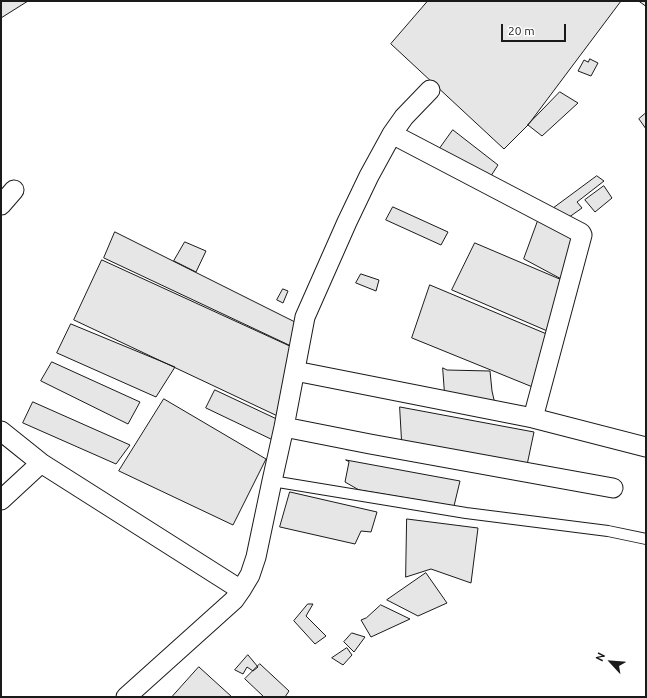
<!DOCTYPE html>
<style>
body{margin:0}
#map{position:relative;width:647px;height:698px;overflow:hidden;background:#fff;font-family:Ubuntu,sans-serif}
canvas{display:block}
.frame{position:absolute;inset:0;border:2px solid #1a1a1a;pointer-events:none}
.north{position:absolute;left:591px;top:642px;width:40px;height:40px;-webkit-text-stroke:3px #fff;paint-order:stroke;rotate:296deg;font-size:11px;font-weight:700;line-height:16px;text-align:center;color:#1a1a1a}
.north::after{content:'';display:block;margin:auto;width:14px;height:18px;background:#1a1a1a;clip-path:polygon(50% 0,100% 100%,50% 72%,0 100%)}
.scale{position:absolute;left:501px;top:24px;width:65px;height:18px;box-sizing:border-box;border:2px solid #1a1a1a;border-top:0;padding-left:5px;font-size:12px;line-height:14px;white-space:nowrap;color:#1a1a1a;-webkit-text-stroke:3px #fff;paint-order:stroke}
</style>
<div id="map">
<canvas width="647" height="698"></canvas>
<div class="frame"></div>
<div class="north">N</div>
<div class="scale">20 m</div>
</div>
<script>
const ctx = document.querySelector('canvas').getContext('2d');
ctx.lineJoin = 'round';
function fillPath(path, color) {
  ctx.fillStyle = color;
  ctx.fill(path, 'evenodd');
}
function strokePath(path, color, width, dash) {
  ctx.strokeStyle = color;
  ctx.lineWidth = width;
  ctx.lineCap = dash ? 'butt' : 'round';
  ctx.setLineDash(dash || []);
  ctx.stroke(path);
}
const building = new Path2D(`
 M1,1H28L1,18Z
 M428,1H621L528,125L504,149L391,44Z
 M639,1H646V6Z
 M590,59L598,63L591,76L578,71L584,60L588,62Z
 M560,92L578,103L542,136L528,125Z
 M646,113V129L639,119Z
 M453,130L498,165L489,179L438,151Z
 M597,176L604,181L577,202L582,208L565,220L551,210Z
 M604,186L612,198L595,212L585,200Z
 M393,207L448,232L441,245L386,220Z
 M539,218L582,235L565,281L524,259Z
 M115,232L299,324L291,346L104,258Z
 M185,242L206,251L196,272L174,261Z
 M475,243L569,283L552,333L452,290Z
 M102,260L294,348L286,420L74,320Z
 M361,274L379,280L376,291L356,283Z
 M430,285L549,335L540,390L412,338Z
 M283,289L288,291L283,303L277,300Z
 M71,324L175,367L156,397L57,353Z
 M52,362L140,402L128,424L41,381Z
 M443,368L447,370L490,371L492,391L495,404L445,395Z
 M215,390L281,421L275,441L206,408Z
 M164,399L266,459L233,525L119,471Z
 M33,402L130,445L116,464L23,423Z
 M400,407L534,432L527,465L402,442Z
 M346,460L460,481L454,506L359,490L345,482L349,462Z
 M290,492L377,512L371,532L361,531L355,544L280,527Z
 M407,519L478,528L471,583L431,569L406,577Z
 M426,573L447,603L418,616L387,600Z
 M308,604H313L306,616L326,636L315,644L294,621Z
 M381,605L410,619L371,637L361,620L366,618Z
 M352,633L365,637L354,652L344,642Z
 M347,648L352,655L343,665L332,658Z
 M248,655L258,667L253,671L247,667L243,674L235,670Z
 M260,664L289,691L285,697H264L245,679Z
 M199,667L232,697H172Z`);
const service = new Path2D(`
 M272,481L466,513L608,531L646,539`);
const minor = new Path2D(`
 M392,134L581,233L582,235L533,418
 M1,205L14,190
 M295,371L533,418L646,447
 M284,427L370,444L613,488
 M1,431L41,463L241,590
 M1,500L41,463
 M126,697L234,600L241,590L250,575L256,557L272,481L284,427L305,317L347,222L369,176L392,134L404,117L430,90`);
fillPath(building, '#e6e6e6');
strokePath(building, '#1a1a1a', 1);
strokePath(service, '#1a1a1a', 12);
strokePath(minor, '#1a1a1a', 21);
strokePath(service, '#fff', 10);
strokePath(minor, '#fff', 19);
</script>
